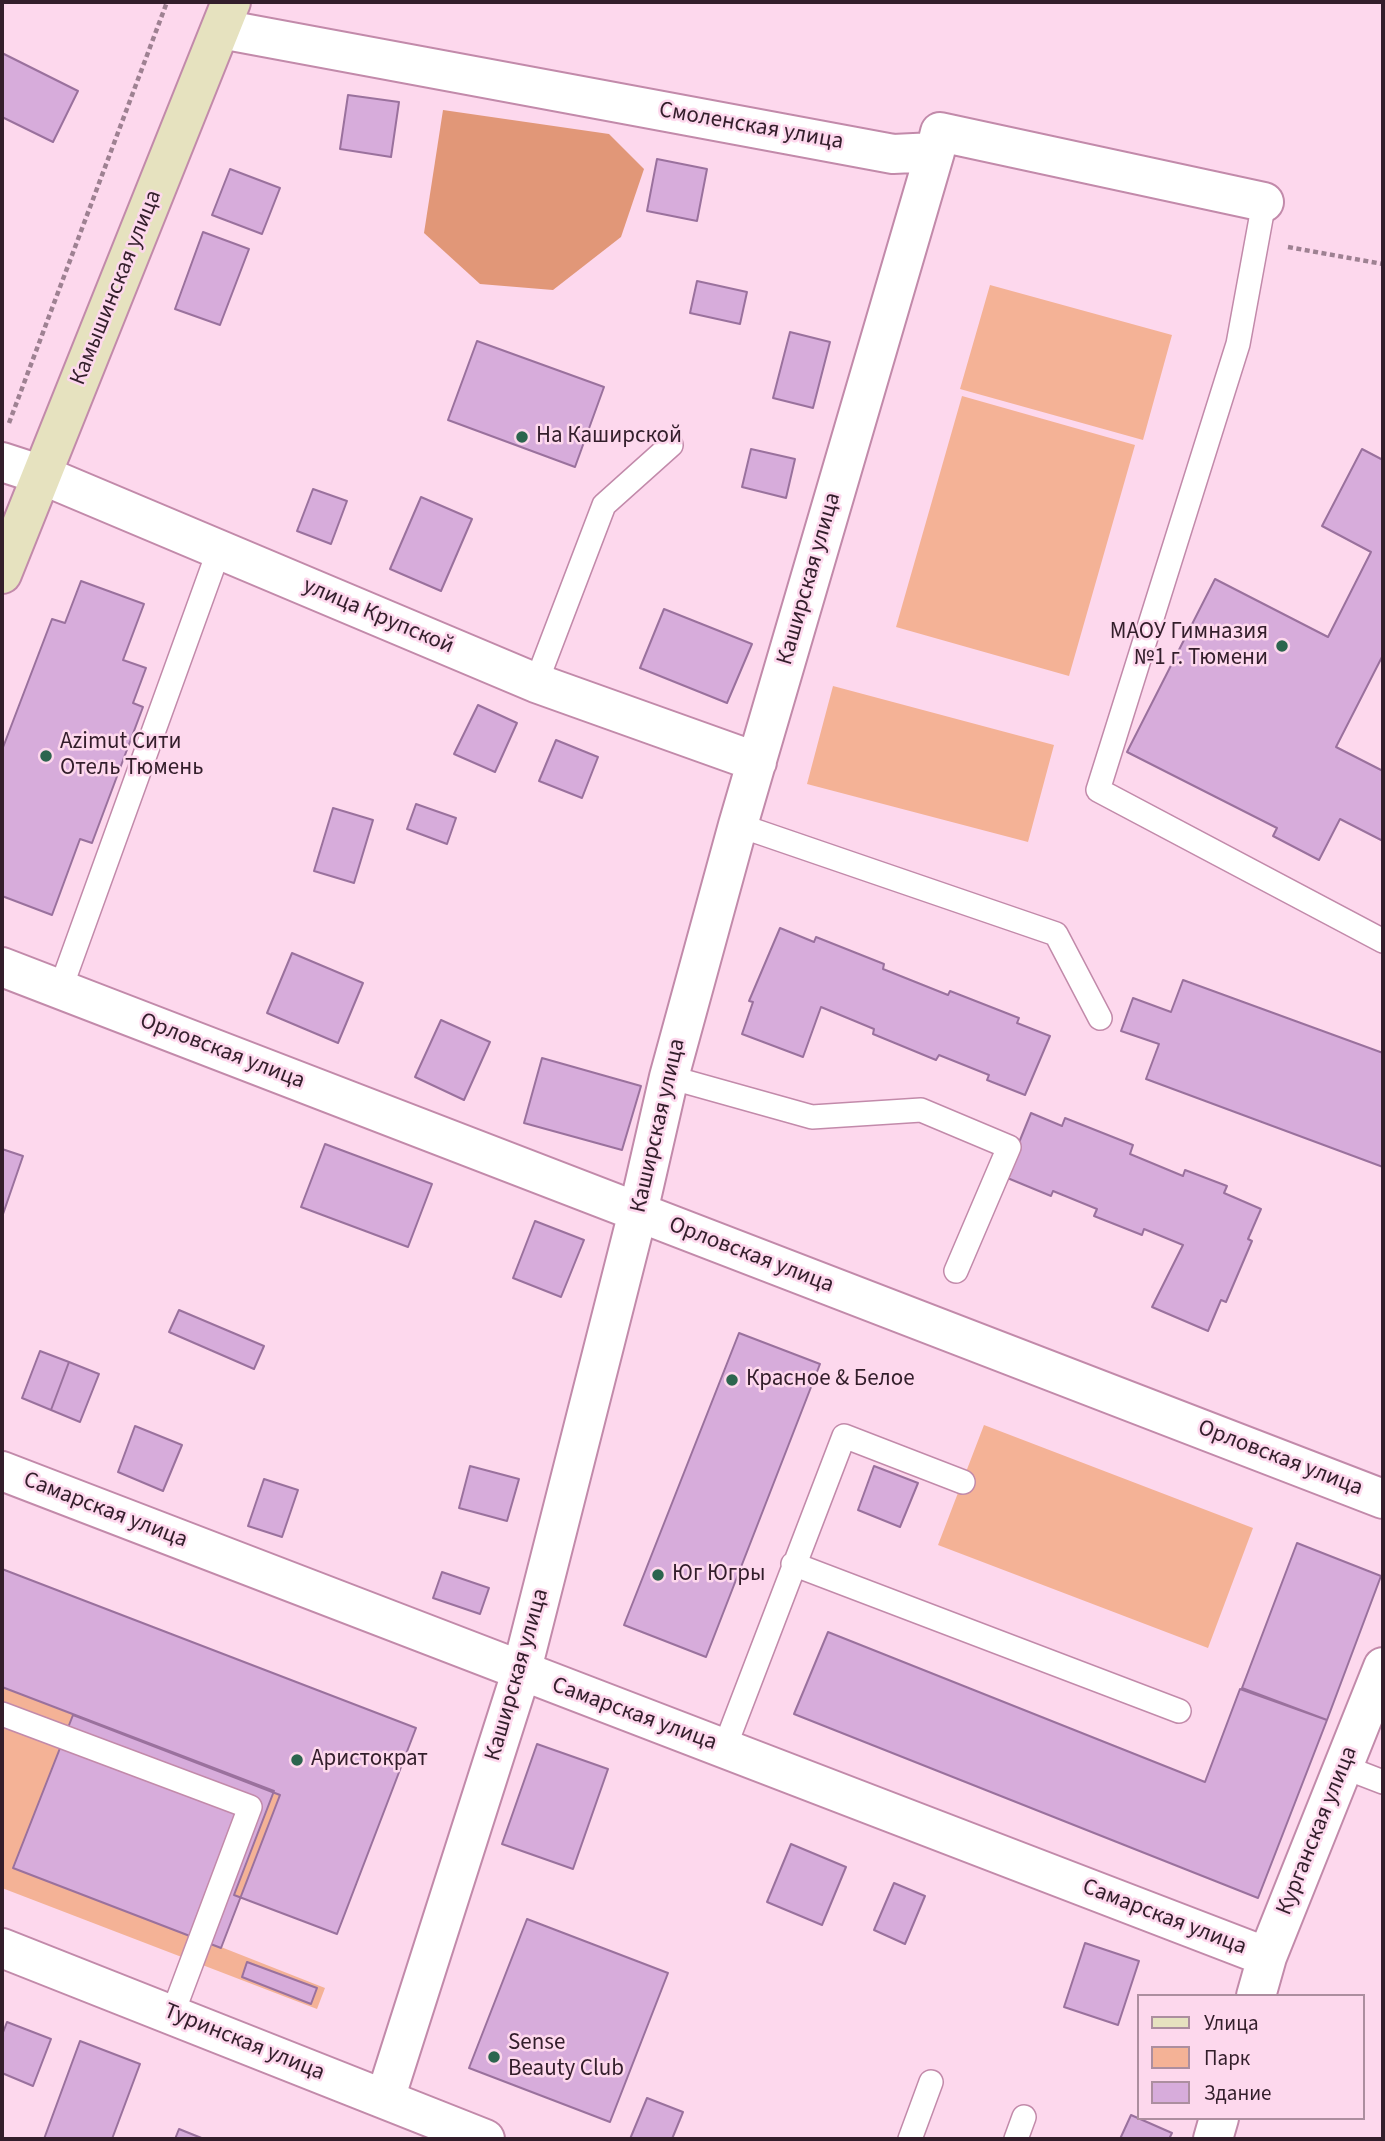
<!DOCTYPE html>
<meta charset="utf-8">
<style>
body{margin:0}
#map{position:relative;width:1385px;height:2141px;overflow:hidden;background:#fdd8ed;font-family:"Source Sans 3",sans-serif}
canvas{display:block}
.frame{position:absolute;inset:0;border:4px solid #331e2b;pointer-events:none}
.legend{position:absolute;left:1137px;top:1994px;width:228px;height:126px;box-sizing:border-box;background:#fdd8ed;border:2px solid #ac8e9f;margin:0;padding:9px 12px;list-style:none;font-size:21px;color:#331e2b}
.legend li{display:flex;align-items:center;gap:14px;height:35px}
.legend b{width:35px;border:2px solid #ac8e9f}
</style>
<div id="map">
<canvas width="1385" height="2141"></canvas>
<div class="frame"></div>
<ul class="legend">
<li><b style="height:9px;background:#e6e2bf"></b>Улица</li>
<li><b style="height:19px;background:#f4b296"></b>Парк</li>
<li><b style="height:19px;background:#d7acdb"></b>Здание</li>
</ul>
</div>
<script>
const ctx = document.querySelector('canvas').getContext('2d');
ctx.lineJoin = 'round';
function fillPath(path, color) {
  ctx.fillStyle = color;
  ctx.fill(path, 'evenodd');
}
function strokePath(path, color, width, dash) {
  ctx.strokeStyle = color;
  ctx.lineWidth = width;
  ctx.lineCap = dash ? 'butt' : 'round';
  ctx.setLineDash(dash || []);
  ctx.stroke(path);
}
function label(font, color, halo, rows, align = 'center') {
  ctx.font = font + ' "Source Sans 3",sans-serif';
  ctx.lineWidth = 5;
  ctx.setLineDash([]);
  ctx.textBaseline = 'middle';
  ctx.strokeStyle = halo;
  ctx.fillStyle = color;
  for (const [text, x, y, turn = 0] of rows) {
    ctx.save();
    ctx.translate(x, y);
    ctx.rotate((+turn || 0) * Math.PI / 180);
    ctx.textAlign = isNaN(turn) ? turn : align;
    if (halo) ctx.strokeText(text, 0, 0);
    ctx.fillText(text, 0, 0);
    ctx.restore();
  }
}
const green = new Path2D(`
 M990,285L1172,335L1143,440L960,389Z
 M962,396L1135,445L1069,676L896,627Z
 M833,686L1054,745L1028,842L807,784Z
 M984,1425L1253,1528L1208,1648L938,1545Z
 M2,1687L280,1795L221,1947L325,1988L317,2009L2,1888Z`);
const forest = new Path2D(`
 M443,110L609,134L644,169L621,237L553,290L480,284L424,233Z`);
const building = new Path2D(`
 M2,53L78,91L53,142L2,117Z
 M348,95L399,102L391,157L340,149Z
 M657,159L707,169L697,221L647,211Z
 M230,169L280,188L262,234L212,215Z
 M203,232L249,249L220,325L175,309Z
 M697,281L747,292L740,324L690,313Z
 M790,332L830,342L813,408L773,398Z
 M477,341L604,387L575,467L448,420Z
 M751,449L795,459L786,498L742,487Z
 M1362,449L1383,460V655L1336,747L1383,771V841L1340,819L1319,860L1273,836L1277,828L1127,752L1215,579L1328,637L1371,552L1322,526Z
 M313,489L347,501L331,544L297,531Z
 M421,497L472,519L441,591L390,569Z
 M81,581L144,604L123,660L146,668L133,703L143,707L92,843L80,839L52,915L2,896V750L52,619L65,623Z
 M664,609L752,644L727,703L640,668Z
 M478,705L517,723L495,772L454,754Z
 M556,740L598,757L582,798L539,781Z
 M416,804L456,818L447,844L407,829Z
 M333,808L373,820L354,883L314,871Z
 M780,928L814,942L816,937L884,964L883,969L948,995L950,991L1019,1018L1017,1023L1050,1036L1025,1095L987,1080L989,1075L939,1055L936,1060L873,1034L874,1029L821,1007L803,1057L742,1034L753,1002L749,1001Z
 M292,953L363,983L338,1043L267,1013Z
 M1183,980L1383,1053V1167L1146,1079L1159,1044L1121,1031L1133,998L1171,1012Z
 M441,1020L490,1042L464,1100L415,1077Z
 M542,1058L641,1086L622,1150L524,1123Z
 M1031,1113L1062,1126L1065,1118L1133,1145L1130,1154L1183,1176L1185,1170L1227,1186L1224,1193L1261,1209L1248,1239L1252,1241L1226,1302L1221,1300L1208,1331L1152,1307L1183,1245L1144,1229L1142,1235L1094,1216L1097,1209L1053,1191L1051,1196L1005,1177Z
 M325,1144L432,1184L408,1247L301,1207Z
 M2,1149L23,1156L2,1217Z
 M535,1221L584,1240L561,1297L513,1278Z
 M179,1310L264,1346L254,1369L169,1332Z
 M739,1333L820,1364L706,1657L624,1625Z
 M40,1351L69,1362L51,1410L22,1398Z
 M69,1362L99,1374L80,1422L51,1410Z
 M135,1426L182,1445L163,1491L118,1472Z
 M470,1466L519,1479L507,1521L459,1508Z
 M874,1466L918,1483L900,1527L858,1510Z
 M264,1479L298,1490L282,1537L248,1526Z
 M1297,1543L1381,1576L1327,1720L1242,1688Z
 M2,1569L416,1728L337,1934L234,1895L274,1791L2,1687Z
 M442,1572L489,1588L480,1614L433,1598Z
 M828,1632L1205,1782L1240,1689L1327,1720L1258,1898L794,1714Z
 M73,1715L280,1795L221,1948L13,1868Z
 M537,1744L608,1769L573,1869L502,1844Z
 M791,1844L846,1867L822,1925L767,1902Z
 M894,1883L925,1896L905,1944L874,1930Z
 M527,1919L668,1973L610,2122L469,2068Z
 M1085,1943L1139,1961L1118,2025L1064,2007Z
 M247,1962L317,1988L311,2004L242,1977Z
 M7,2022L51,2039L33,2086L2,2073V2035Z
 M80,2041L140,2064L112,2139H44Z
 M647,2098L683,2112L672,2139H630Z
 M1131,2115L1172,2133L1169,2139H1120Z
 M179,2129L204,2139H175Z`);
const path = new Path2D(`
 M1288,247L1383,264
 M9,423L167,2`);
const lane = new Path2D(`
 M1264,202L1238,344L1098,790L1383,941
 M536,683L604,505L671,445
 M738,825L1056,934L1100,1018
 M60,990L219,550
 M669,1077L812,1117L921,1110L1009,1147L956,1271
 M793,1564L1179,1711
 M2,1714L250,1807L172,2015
 M724,1749L844,1436L963,1482
 M1344,1767L1383,1782
 M910,2139L931,2082
 M1016,2139L1024,2117`);
const street = new Path2D(`
 M221,29L893,154L935,152L940,132L1264,202
 M2,462L42,475L536,683L757,762
 M2,967L1383,1499
 M2,1471L1267,1957
 M2,1948L485,2139
 M1256,1996L1267,1957L1383,1667
 M385,2099L521,1673L638,1212L669,1077L738,825L935,152
 M1213,2139L1219,2118`);
const secondary = new Path2D(`
 M2,574L231,2`);
const markers = [
 [522,437,7,"#2c654e"],
 [1282,646,7,"#2c654e"],
 [46,756,7,"#2c654e"],
 [732,1380,7,"#2c654e"],
 [658,1575,7,"#2c654e"],
 [297,1760,7,"#2c654e"],
 [494,2057,7,"#2c654e"]
];
const streetNames = [
 ["Смоленская улица",751,127,10],
 ["Камышинская улица",117,288,-68],
 ["Каширская улица",810,579,-74],
 ["улица Крупской",378,617,23],
 ["Орловская улица",222,1052,21],
 ["Каширская улица",659,1126,-77],
 ["Орловская улица",751,1256,21],
 ["Орловская улица",1280,1459,21],
 ["Самарская улица",105,1511,21],
 ["Каширская улица",518,1675,-74],
 ["Самарская улица",634,1715,20],
 ["Курганская улица",1318,1831,-68],
 ["Самарская улица",1164,1918,21],
 ["Туринская улица",244,2043,22]
];
const poiNames = [
 ["На Каширской",536,437],
 ["МАОУ Гимназия",1268,633,"right"],
 ["№1 г. Тюмени",1268,659,"right"],
 ["Azimut Сити",60,743],
 ["Отель Тюмень",60,769],
 ["Красное & Белое",746,1380],
 ["Юг Югры",672,1575],
 ["Аристократ",311,1760],
 ["Sense",508,2044],
 ["Beauty Club",508,2070]
];
fillPath(green, '#f4b296');
fillPath(forest, '#e19778');
fillPath(building, '#d7acdb');
strokePath(building, '#9a719d', 2);
strokePath(lane, '#c28aaa', 26);
strokePath(street, '#c28aaa', 42);
strokePath(secondary, '#c28aaa', 42);
strokePath(path, '#9e8192', 4.5, [5, 3.5]);
strokePath(lane, '#fff', 23);
strokePath(street, '#fff', 38);
strokePath(secondary, '#e6e2bf', 38);
for (const [x, y, r, color] of markers) {
  const dot = new Path2D();
  dot.arc(x, y, r, 0, 2 * Math.PI);
  ctx.fillStyle = color;
  ctx.fill(dot);
  strokePath(dot, '#fdd8ed', 2.5);
}
label('23px', '#331e2b', '#fdd8ed', streetNames);
label('23px', '#331e2b', '#fdd8ed', poiNames, 'left');
</script>
